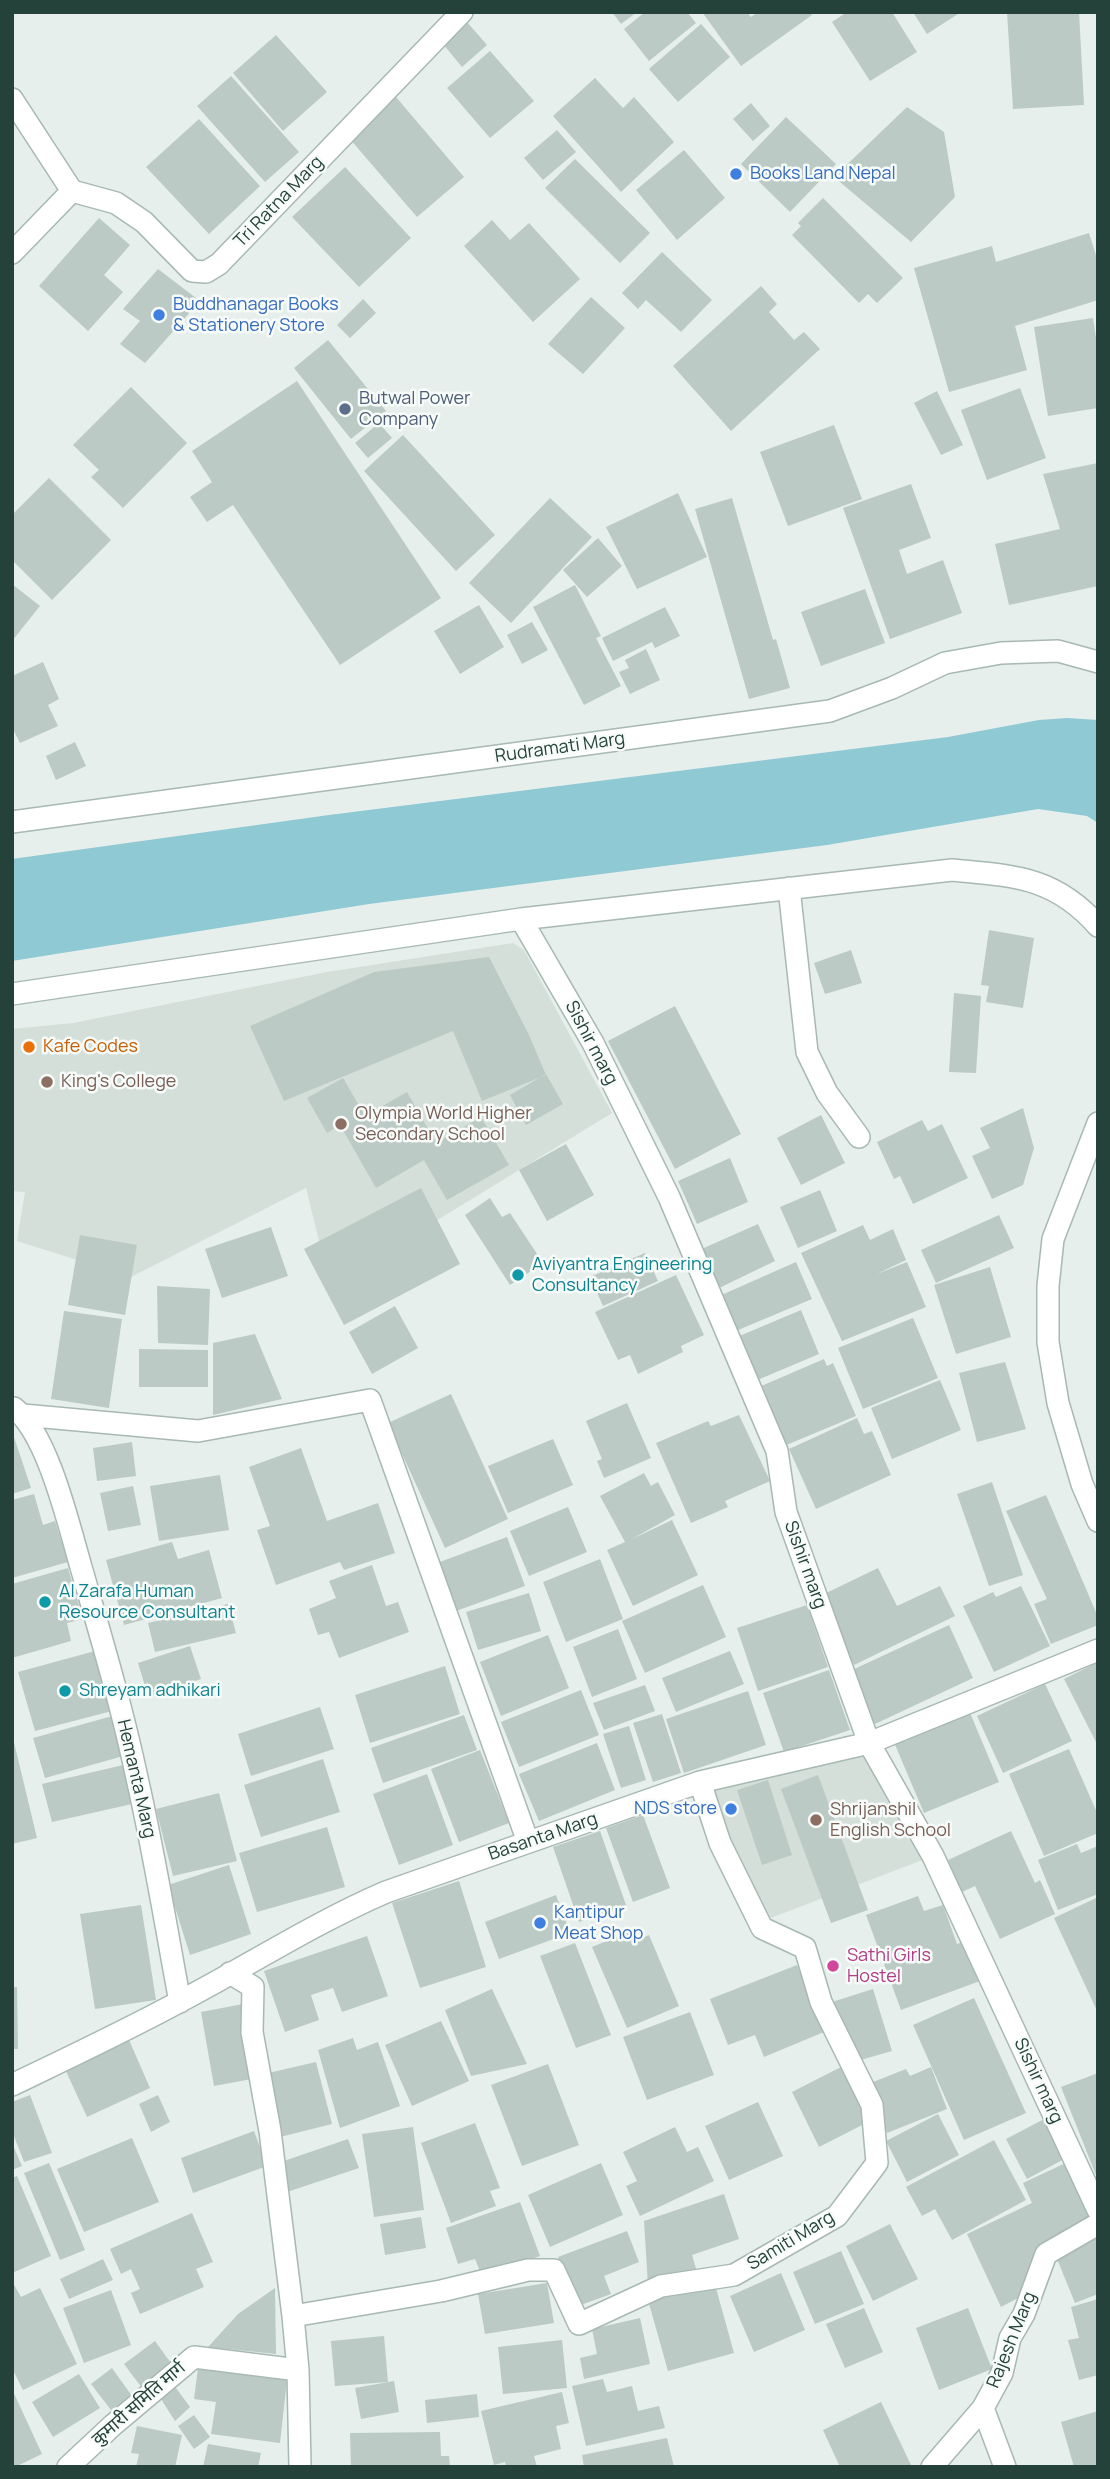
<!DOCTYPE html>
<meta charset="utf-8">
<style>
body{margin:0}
#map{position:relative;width:1110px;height:2479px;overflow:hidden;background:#e6efeb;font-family:Manrope,sans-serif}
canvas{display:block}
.frame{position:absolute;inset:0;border:14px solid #24423a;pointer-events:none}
</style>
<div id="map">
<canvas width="1110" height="2479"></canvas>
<div class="frame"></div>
</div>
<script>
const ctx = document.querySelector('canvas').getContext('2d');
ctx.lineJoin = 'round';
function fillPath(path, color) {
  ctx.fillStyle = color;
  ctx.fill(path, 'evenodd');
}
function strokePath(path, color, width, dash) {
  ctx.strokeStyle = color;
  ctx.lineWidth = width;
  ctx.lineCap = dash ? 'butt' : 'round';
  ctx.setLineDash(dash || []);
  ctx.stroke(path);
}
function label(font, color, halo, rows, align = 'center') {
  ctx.font = font + ' Manrope,"Noto Sans Devanagari",sans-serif';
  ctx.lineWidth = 5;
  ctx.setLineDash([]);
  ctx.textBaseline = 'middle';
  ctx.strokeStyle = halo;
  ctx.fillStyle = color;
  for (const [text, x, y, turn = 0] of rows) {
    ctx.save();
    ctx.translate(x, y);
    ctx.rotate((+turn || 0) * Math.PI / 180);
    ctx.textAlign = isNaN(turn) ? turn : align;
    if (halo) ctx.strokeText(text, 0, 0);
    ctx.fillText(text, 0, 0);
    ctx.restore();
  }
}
const built = new Path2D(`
 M513,943L524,950L612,1113L330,1286L306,1188L131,1277L17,1241L25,1192L12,1191V1029L73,1023L327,972Z
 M869,1743L933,1856L768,1919L701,1784Z`);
const water = new Path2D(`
 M1067,718L1098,720V823L1087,816L1038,809L827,845L369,904L12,961V859L329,815L948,737L1039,720Z`);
const building = new Path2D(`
 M612,12H637L621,24Z
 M645,12H687L696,23L649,61L624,29Z
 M702,12H747L751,17L758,12H810L812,15L741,66Z
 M847,12H892L917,52L870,81L832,22Z
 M913,12H961L927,34Z
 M1007,12H1079L1084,105L1013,109Z
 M467,22L487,45L462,67L443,44Z
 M701,24L730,57L678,102L649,69Z
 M276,35L327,92L283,131L233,73Z
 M490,51L534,101L490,138L447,88Z
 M231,76L299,152L265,182L197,106Z
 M595,78L623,108L634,97L674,142L621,192L553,116Z
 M396,97L464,177L417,217L349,138Z
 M751,103L770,126L753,141L733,119Z
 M907,107L944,132L955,197L911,242L834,177Z
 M786,117L836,164L790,212L741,164Z
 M199,119L260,186L209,234L146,167Z
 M557,130L576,152L543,180L524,158Z
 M684,150L725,198L677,240L636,190Z
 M575,159L650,233L620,263L545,188Z
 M345,167L411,238L359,287L292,217Z
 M823,198L903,278L877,303L868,294L859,303L792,235L801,226L798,223Z
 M99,218L130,245L104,275L123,292L88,331L39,286Z
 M492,220L510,240L529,223L580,279L533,322L464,246Z
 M1089,233L1098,262V300L1015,326L1027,370L949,392L914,268L992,246L996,262Z
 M662,252L712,300L681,332L646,300L638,309L622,293Z
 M158,269L200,301L145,363L120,344L140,321L123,309Z
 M761,286L777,304L769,312L794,340L804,332L820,349L731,431L673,366Z
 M591,297L625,328L583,374L548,344Z
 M363,299L376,313L350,338L337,325Z
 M1093,318L1098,351V408L1048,416L1034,327Z
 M328,340L386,411L351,439L294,368Z
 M297,381L441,598L340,665L233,505L207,522L190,497L212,482L192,451Z
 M131,387L187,443L123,508L91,477L99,470L73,445Z
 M1020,388L1046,458L987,480L961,410Z
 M937,391L963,445L941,455L914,403Z
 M379,423L392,438L368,458L355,443Z
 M834,425L862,499L788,526L760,452Z
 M403,435L495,535L456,571L364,471Z
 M1098,463V586L1009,605L995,544L1060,529L1043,474Z
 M49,478L111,540L52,600L12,560V515Z
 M911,484L931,538L899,550L907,574L943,560L962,613L890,639L843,508Z
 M678,493L707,557L637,589L606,527Z
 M550,498L592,537L511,623L469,583Z
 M732,498L773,640L776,639L790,688L749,699L695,509Z
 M598,538L622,566L587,597L563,570Z
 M12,584L40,606L12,641Z
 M575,585L601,636L596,638L621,686L584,705L533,607Z
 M865,589L885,643L821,666L801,612Z
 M479,605L504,647L460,674L434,631Z
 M665,607L680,636L655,648L652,642L613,661L602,638Z
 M532,622L548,650L522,664L507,635Z
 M646,649L660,680L630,694L619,672L629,668L625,660Z
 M43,662L59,699L48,705L58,726L20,743L12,727V676Z
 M75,742L86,766L56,780L46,756Z
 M989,930L1034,938L1023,1008L986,1002L989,986L981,985Z
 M851,950L862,983L825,994L814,963Z
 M489,957L529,1035L546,1075L482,1101L453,1031L284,1101L250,1026L374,972Z
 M954,993L981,996L976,1073L949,1072Z
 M675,1006L741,1134L675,1169L608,1041Z
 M546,1074L563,1104L526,1125L510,1095Z
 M343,1078L365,1116L407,1092L436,1143L481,1117L509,1165L447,1200L424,1160L376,1188L340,1125L327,1133L307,1098Z
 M1023,1108L1034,1148L1023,1185L992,1199L972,1156L990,1148L980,1128Z
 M821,1115L845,1163L801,1185L777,1138Z
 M922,1120L928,1131L942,1124L968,1178L913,1204L900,1176L894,1179L877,1142Z
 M566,1144L594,1195L547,1221L519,1170Z
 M730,1158L748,1202L697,1224L678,1181Z
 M421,1188L460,1264L344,1325L304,1249Z
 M820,1190L837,1231L798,1248L780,1207Z
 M490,1198L502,1217L510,1213L543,1263L510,1285L465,1215Z
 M999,1215L1014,1248L936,1283L921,1250Z
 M758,1224L775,1261L715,1290L697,1251Z
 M863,1225L870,1240L893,1229L906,1260L877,1274L907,1262L926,1307L842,1341L801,1253Z
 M271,1227L288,1276L222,1298L205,1249Z
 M80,1235L137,1245L125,1315L68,1305Z
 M645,1253L658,1281L603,1306L590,1277Z
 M796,1262L812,1299L731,1333L717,1297Z
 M990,1267L1011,1337L956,1354L934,1285Z
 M676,1275L704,1335L681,1346L683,1352L638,1374L630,1355L618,1360L595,1312Z
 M157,1286L210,1289L208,1345L158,1343Z
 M395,1306L418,1348L372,1374L349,1332Z
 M801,1310L819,1354L748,1384L730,1340Z
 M64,1311L122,1319L109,1408L51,1399Z
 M913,1318L938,1378L863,1409L838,1348Z
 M255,1334L282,1399L213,1415V1343Z
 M139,1349L208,1350V1387H139Z
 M824,1359L827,1366L833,1363L856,1416L784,1446L759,1387Z
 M1005,1362L1026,1429L977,1442L959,1373Z
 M940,1380L961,1430L892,1459L871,1408Z
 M451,1394L508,1519L445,1548L388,1423Z
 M627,1403L651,1458L604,1478L597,1461L602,1459L586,1421Z
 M739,1415L770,1481L725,1501L728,1507L691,1523L656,1443L708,1421L711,1426Z
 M857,1418L864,1434L872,1431L891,1475L816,1509L789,1449Z
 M14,1437L31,1488L12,1494V1438Z
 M553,1439L573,1485L508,1513L488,1466Z
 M132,1442L136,1476L97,1481L93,1448Z
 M301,1448L327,1521L378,1503L395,1553L344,1570L340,1562L276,1585L257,1530L270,1526L249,1467Z
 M644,1473L651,1486L658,1482L675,1515L632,1539L672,1520L698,1575L633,1606L607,1550L625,1542L600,1496Z
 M220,1475L229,1530L159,1541L150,1486Z
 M992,1482L1023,1575L989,1586L957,1494Z
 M133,1486L141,1525L108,1531L100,1493Z
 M34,1494L43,1525L55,1521L68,1562L12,1578V1500Z
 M1046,1495L1098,1617V1625L1051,1644L1034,1604L1047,1599L1006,1511Z
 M568,1507L587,1552L529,1576L510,1531Z
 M507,1537L525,1586L456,1611L437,1563Z
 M172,1542L178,1559L209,1550L222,1598L124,1625L106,1560Z
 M600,1559L623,1619L566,1642L543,1582Z
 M372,1565L386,1606L398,1602L409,1632L339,1658L329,1632L318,1635L309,1609L336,1598L329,1581Z
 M68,1568L83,1619L67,1623L71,1641L12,1658V1584Z
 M878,1568L897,1606L940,1586L955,1616L854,1665L820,1596Z
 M703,1585L726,1637L645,1673L622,1621Z
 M1021,1586L1050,1646L994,1672L963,1606L993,1592L996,1597Z
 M529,1593L541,1631L478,1650L466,1612Z
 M228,1604L236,1633L155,1652L148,1623Z
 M807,1605L828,1667L758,1691L737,1628Z
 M949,1625L973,1678L875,1724L850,1671Z
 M618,1629L637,1679L592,1697L573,1647Z
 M548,1635L569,1688L501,1716L480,1662Z
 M190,1646L201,1679L148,1696L138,1663Z
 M95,1651L112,1711L35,1731L18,1672Z
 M730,1651L744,1684L676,1712L662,1678Z
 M1098,1662V1746L1064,1679Z
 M445,1666L460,1714L370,1743L355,1695Z
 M829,1670L850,1730L784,1752L763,1693Z
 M1045,1684L1072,1741L1003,1773L977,1716Z
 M645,1685L655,1711L604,1730L593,1703Z
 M581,1690L599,1735L519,1767L501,1722Z
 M748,1691L766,1745L684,1773L666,1719Z
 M320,1707L334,1749L251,1776L238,1734Z
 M968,1708L999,1782L924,1813L893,1740Z
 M662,1714L681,1773L653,1782L633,1723Z
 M116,1715L127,1755L45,1778L33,1738Z
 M464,1715L477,1750L383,1783L371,1748Z
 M629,1726L646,1780L621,1788L603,1734Z
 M12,1734L37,1838L12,1844Z
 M597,1743L615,1790L539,1821L519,1774Z
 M1069,1749L1098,1815V1833L1044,1856L1009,1774Z
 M480,1750L509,1823L459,1842L431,1769Z
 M323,1759L340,1812L261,1837L244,1785Z
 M123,1765L132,1804L52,1822L42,1784Z
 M427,1774L453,1845L399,1865L373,1794Z
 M818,1775L868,1910L831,1923L781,1789Z
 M768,1780L792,1855L762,1865L737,1790Z
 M219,1793L237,1861L173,1876L156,1809Z
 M643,1815L670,1888L633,1902L606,1828Z
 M327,1827L345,1887L257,1912L239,1853Z
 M600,1831L626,1905L579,1922L553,1847Z
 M1011,1831L1035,1883L1040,1880L1055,1914L1000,1939L975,1886L962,1892L948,1860Z
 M1077,1844L1081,1853L1098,1846V1894L1058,1910L1038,1860Z
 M229,1865L251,1934L190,1955L168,1885Z
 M459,1881L486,1967L420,1988L392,1903Z
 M556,1895L570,1933L499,1959L485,1922Z
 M918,1896L924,1911L943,1905L957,1944L965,1941L980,1981L901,2010L866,1915Z
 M1098,1897V2013L1054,1918Z
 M141,1905L156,2000L95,2009L80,1914Z
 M631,1931L635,1941L649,1935L679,2006L627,2028L592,1947Z
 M367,1936L388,1996L342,2012L333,1988L311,1995L319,2020L285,2032L264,1971Z
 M575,1943L611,2035L576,2048L540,1956Z
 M797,1965L824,2032L764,2057L755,2035L728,2045L710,1999Z
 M12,1987H17L18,2049H12Z
 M492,1989L527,2064L471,2076L445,2010Z
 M873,1989L892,2051L857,2061L832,2002Z
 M974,1998L1026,2113L964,2140L913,2025Z
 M243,2004L257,2078L214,2086L201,2012Z
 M690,2012L714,2075L647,2100L623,2037Z
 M441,2021L469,2081L412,2106L385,2045Z
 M353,2038L357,2050L378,2042L400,2106L340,2128L318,2050Z
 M129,2040L150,2088L87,2117L65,2069Z
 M316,2062L332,2124L280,2137L264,2074Z
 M548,2064L579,2145L522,2166L491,2085Z
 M843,2066L870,2121L819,2147L792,2092Z
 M931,2067L947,2109L887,2133L868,2084L906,2069L910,2076Z
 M1098,2073V2180L1061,2087Z
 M30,2095L52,2153L24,2162L12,2131V2102Z
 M158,2095L170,2122L151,2132L139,2104Z
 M758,2102L783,2156L729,2180L705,2126Z
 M938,2114L959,2155L907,2182L886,2141Z
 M1048,2117L1068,2157L1027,2179L1006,2139Z
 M475,2123L500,2188L490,2191L496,2206L451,2223L421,2143Z
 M413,2127L424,2210L374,2217L362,2134Z
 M675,2127L687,2152L698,2147L714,2181L640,2216L626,2186L637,2181L623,2152Z
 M254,2131L267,2166L193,2193L181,2158Z
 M132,2138L159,2202L84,2232L57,2169Z
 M348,2139L359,2168L287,2192L278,2163Z
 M994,2140L1026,2200L952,2240L935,2209L922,2216L906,2187Z
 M12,2143L22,2166L12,2170Z
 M1072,2160L1098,2217L1042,2244L1018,2298L1001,2307L967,2234L1032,2203L1023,2183Z
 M49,2163L85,2250L60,2260L24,2173Z
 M601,2163L623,2215L550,2247L528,2195Z
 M17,2176L51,2256L12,2273V2178Z
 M724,2194L739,2239L692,2255L698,2275L648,2286L644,2221Z
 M520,2202L540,2256L482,2276L475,2259L458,2264L446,2228Z
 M192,2213L213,2262L196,2269L204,2287L140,2314L131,2293L140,2289L131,2269L121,2274L110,2249Z
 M421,2217L426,2248L385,2255L380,2224Z
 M890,2224L918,2279L873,2301L846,2246Z
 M627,2231L639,2262L604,2276L611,2294L578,2306L558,2257Z
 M1098,2237V2294L1075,2303L1055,2254Z
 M841,2251L864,2304L815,2324L793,2272Z
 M103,2259L113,2280L69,2299L60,2279Z
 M781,2273L805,2330L754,2352L730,2296Z
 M12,2281L21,2297L40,2288L77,2364L23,2390L12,2368Z
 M714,2281L734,2353L668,2371L648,2300Z
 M547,2283L554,2323L485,2334L478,2294Z
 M275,2288L276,2354L208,2347L238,2314Z
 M111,2290L131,2345L84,2363L63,2308Z
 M1098,2299V2375L1079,2380L1068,2340L1079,2338L1071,2307Z
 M864,2308L883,2352L845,2368L826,2324Z
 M968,2308L992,2369L939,2390L916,2328Z
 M640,2318L650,2364L584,2379L580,2358L597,2354L592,2329Z
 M384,2336L388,2382L335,2386L331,2341Z
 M562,2340L567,2388L503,2394L498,2347Z
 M155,2341L173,2366L142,2388L124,2364Z
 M112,2368L132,2396L111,2410L91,2384Z
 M198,2368L287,2380L280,2443L211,2434L216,2402L194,2399Z
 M79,2374L100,2408L53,2437L32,2402Z
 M603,2379L607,2392L632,2386L638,2411L659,2406L665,2428L586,2446L572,2386Z
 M394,2381L399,2412L361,2419L355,2388Z
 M173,2384L190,2407L175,2421L159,2396Z
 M12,2389L42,2454L15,2467H12Z
 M562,2392L569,2423L556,2426L561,2449L534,2456L537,2467H506L505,2462L494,2465L481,2411Z
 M477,2394L479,2417L427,2423L425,2400Z
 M881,2402L911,2465L840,2467L823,2430Z
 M1098,2411V2467H1074L1061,2422Z
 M194,2415L210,2437L194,2449L178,2426Z
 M137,2426L182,2435L175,2467H136L139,2454L131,2453Z
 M440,2432L441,2456H449L450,2467H351L350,2433Z
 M667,2438L674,2467H584L582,2455Z
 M208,2444L261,2453L258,2467H203Z`);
const minor = new Path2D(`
 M12,99L72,191L12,253
 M72,191L116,203L144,222L192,271L206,272L219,264L462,12
 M12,822L830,711L892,688L945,663L1001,653L1058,651L1098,662
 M789,888L807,1052L827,1093L859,1137
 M521,919L593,1043L669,1197L777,1451L786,1512L869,1743L933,1856L1098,2210
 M12,994L521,919L952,870C1013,876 1054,876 1098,926
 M1098,1123L1053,1239L1048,1286V1342L1058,1403L1082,1484L1098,1521
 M14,1408C48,1434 69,1526 81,1567C101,1637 122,1707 137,1778C154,1852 166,1927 180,2002
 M23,1415L198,1431L370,1400L528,1842
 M230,1973L253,1987L252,2032L270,2131L293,2316L298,2370L300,2467
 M12,2085C68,2058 125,2031 179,2002C248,1966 314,1923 386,1892L700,1782L869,1743L1098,1650
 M293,2316L441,2291L528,2270H554L579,2324L661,2286L734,2275L837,2216L877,2163L872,2105L821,2002L805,1948L762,1928L720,1843L700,1782
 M983,2408L1005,2467
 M68,2467L113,2425L194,2357L298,2370
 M932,2467L983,2408L1002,2373L1010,2338L1024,2314L1046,2254L1098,2224`);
const markers = [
 [736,174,7,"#3f7fe0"],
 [159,315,7,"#3f7fe0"],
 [345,409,7,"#5c6f8a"],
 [29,1047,7,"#e8710a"],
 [47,1082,7,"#8d6e63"],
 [341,1124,7,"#8d6e63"],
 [518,1275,7,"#0f9aa8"],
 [45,1602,7,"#0f9aa8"],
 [65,1691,7,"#0f9aa8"],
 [731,1809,7,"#3f7fe0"],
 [816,1820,7,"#8d6e63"],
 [540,1923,7,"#3f7fe0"],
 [833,1966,7,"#d1479c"]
];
const shopNames = [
 ["Books Land Nepal",750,174],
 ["Buddhanagar Books",173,305],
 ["& Stationery Store",173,326],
 ["NDS store",717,1809,"right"],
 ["Kantipur",554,1913],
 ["Meat Shop",554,1934]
];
const streetNames = [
 ["Tri Ratna Marg",279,202,-46],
 ["Rudramati Marg",560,748,-8],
 ["Sishir marg",591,1043,62],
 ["Sishir marg",805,1565,70],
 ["Hemanta Marg",136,1779,77],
 ["Basanta Marg",543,1837,-19],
 ["Sishir marg",1038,2081,65],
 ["Samiti Marg",791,2241,-31],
 ["Rajesh Marg",1012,2340,-68],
 ["कुमारी समिति मार्ग",139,2404,-41]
];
const serviceNames = [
 ["Butwal Power",359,399],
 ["Company",359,420]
];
const foodNames = [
 ["Kafe Codes",43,1047]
];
const educationNames = [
 ["King's College",61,1082],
 ["Olympia World Higher",355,1114],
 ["Secondary School",355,1135],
 ["Shrijanshil",830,1810],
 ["English School",830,1831]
];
const cultureNames = [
 ["Aviyantra Engineering",532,1265],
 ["Consultancy",532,1286],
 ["Al Zarafa Human",59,1592],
 ["Resource Consultant",59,1613],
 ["Shreyam adhikari",79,1691]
];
const hotelNames = [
 ["Sathi Girls",847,1956],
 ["Hostel",847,1977]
];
fillPath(built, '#d4dfda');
fillPath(water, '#8ec9d4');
fillPath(building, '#bbcac4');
strokePath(minor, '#a8b8b2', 24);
strokePath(minor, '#fff', 21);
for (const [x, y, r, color] of markers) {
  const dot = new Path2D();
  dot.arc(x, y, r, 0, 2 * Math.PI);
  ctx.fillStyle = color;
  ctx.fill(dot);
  strokePath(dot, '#f7fbf9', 2.5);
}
label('18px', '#366cbe', '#f7fbf9', shopNames, 'left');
label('18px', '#24423a', '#f7fbf9', streetNames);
label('18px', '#4e5e75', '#f7fbf9', serviceNames, 'left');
label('18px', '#c56008', '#f7fbf9', foodNames, 'left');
label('18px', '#785e54', '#f7fbf9', educationNames, 'left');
label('18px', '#0d838f', '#f7fbf9', cultureNames, 'left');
label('18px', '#b23c85', '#f7fbf9', hotelNames, 'left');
</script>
